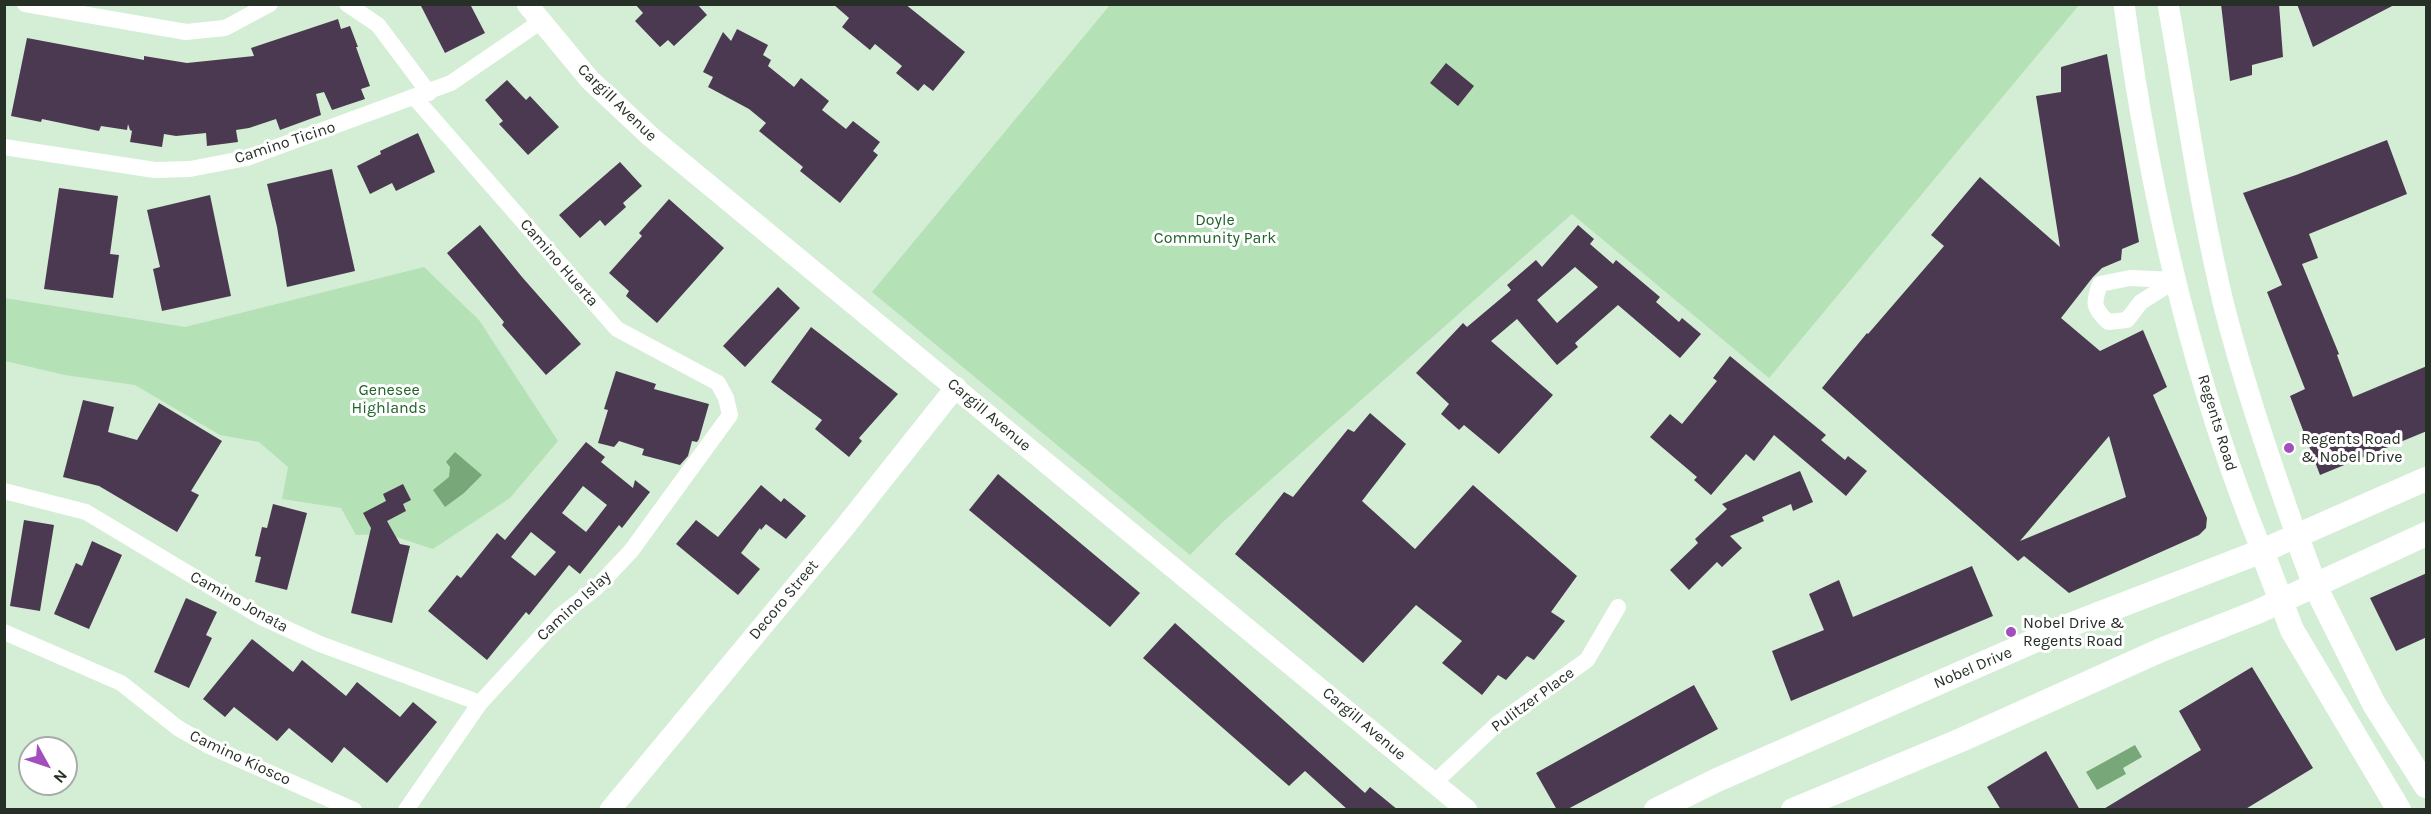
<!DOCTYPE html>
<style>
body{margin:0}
#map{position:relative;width:2431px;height:814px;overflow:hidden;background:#d3eed4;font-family:Karla,sans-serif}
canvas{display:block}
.frame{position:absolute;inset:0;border:6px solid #263026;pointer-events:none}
.north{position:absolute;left:18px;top:736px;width:60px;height:60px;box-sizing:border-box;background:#fff;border:2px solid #a8aca8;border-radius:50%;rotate:130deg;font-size:16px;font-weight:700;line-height:24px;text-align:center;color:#263026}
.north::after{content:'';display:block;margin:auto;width:21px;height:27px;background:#a24fbd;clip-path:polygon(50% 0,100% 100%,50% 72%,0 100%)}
</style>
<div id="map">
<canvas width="2431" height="814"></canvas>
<div class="frame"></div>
<div class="north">N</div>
</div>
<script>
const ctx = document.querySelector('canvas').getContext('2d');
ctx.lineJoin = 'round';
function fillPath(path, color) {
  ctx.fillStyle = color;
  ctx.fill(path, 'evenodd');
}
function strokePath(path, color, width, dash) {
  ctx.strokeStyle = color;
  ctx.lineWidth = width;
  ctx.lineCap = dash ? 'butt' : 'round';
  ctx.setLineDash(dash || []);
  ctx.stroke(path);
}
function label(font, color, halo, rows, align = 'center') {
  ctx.font = font + ' Karla,sans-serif';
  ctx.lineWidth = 6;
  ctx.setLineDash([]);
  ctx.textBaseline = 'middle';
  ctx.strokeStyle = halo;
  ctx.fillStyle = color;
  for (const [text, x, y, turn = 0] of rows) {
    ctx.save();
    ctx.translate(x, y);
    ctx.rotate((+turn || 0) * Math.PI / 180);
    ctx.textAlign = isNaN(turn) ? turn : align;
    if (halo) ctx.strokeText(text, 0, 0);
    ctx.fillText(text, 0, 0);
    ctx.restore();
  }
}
const green = new Path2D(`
 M1110,5H2079L1769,378L1572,214L1224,521L1190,555L872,292Z
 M424,267L479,320L558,441L510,498L433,549L387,534L356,535L341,508L282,499L288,467L259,442L220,435L135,385L65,375L5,361L4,298L185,327Z`);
const water = new Path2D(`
 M455,452L482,475L464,493L445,507L433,490L449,477L450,467L446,462Z
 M2135,745L2142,757L2123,768L2126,774L2097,790L2086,772Z`);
const building = new Path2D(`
 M420,4H470L485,33L445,53Z
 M635,4H697L707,15L674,46L668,40L660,47L635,21L643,13Z
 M833,4H905L965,52L933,91L924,84L918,91L896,73L902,66L875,44L870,50L842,27L849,18Z
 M2221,4H2279L2283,57L2252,65V75L2230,81Z
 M2297,4H2396L2313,47Z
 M338,19L341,29L350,26L358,47H356L370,86L361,89L365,99L332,110L324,92L316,94L321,115L280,130L276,119L249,128L236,130L238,142L207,146L206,133L176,136L164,134L162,147L130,142L132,131L130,130L128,124L127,130L101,126L99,131L42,119L41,122L11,116L27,38L144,60V56L187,63L254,56L251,48Z
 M737,29L768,45L763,55L771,60L768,66L794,87L801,78L829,101L822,110L846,129L853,121L880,142L873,151L878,155L840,203L800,171L803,167L759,131L766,123L749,109L708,87L713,77L703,72L723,32L731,41Z
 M2107,54L2139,242L2122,249L2121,260L2102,268L2093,277L2061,318L2100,351L2143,330L2167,387L2153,395L2207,518L2206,528L2199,535L2069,593L2024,556L2018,561L1822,388L1867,333L1868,334L1944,246L1931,235L1980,177L2060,247L2036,96L2061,92V67ZM2109,436L2126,497L2020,541Z
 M1446,63L1474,86L1458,106L1430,83Z
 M507,80L526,100L530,96L559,127L528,155L499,124L503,121L485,100Z
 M418,133L435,172L396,191L392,183L370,194L357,166L381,154L380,151Z
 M2387,140L2407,194L2309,234L2318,258L2302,264L2339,354L2337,355L2353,397L2427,366V431L2320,475L2290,396L2305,389L2267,292L2282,285L2243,193L2296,175Z
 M620,162L642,186L623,203L626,207L605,226L600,220L580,238L559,215Z
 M332,169L355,271L287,287L277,227L267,184Z
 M59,188L118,196L110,254L119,255L113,298L44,289Z
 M210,195L231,296L162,311L153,269L160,267L147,210Z
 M669,199L724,248L657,323L626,296L629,291L609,273L642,236L639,233Z
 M480,225L522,277L581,344L546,375L502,325L504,322L447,253Z
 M1578,225L1594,239L1590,244L1613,264L1616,260L1660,297L1656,302L1679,322L1682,318L1701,334L1680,358L1618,305L1575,343L1578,347L1557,365L1517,319L1491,341L1553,395L1499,454L1464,425L1459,430L1441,414L1449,404L1416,373L1463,323L1467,327L1511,290L1507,285L1536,260L1542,267ZM1575,267L1598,287L1557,323L1537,300Z
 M778,287L800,308L745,367L723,346Z
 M811,327L898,394L859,438L862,441L849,457L815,429L822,420L771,382Z
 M1730,356L1826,435L1821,440L1845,460L1848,456L1867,471L1846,496L1774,435L1754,461L1746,454L1711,495L1694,480L1697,477L1650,437L1670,414L1682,424L1717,381L1713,378Z
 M616,371L656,384L654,389L709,404L699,439L697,442L692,441L688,456L680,465L642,455L644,449L619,441L614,447L598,443L608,410L604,409Z
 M83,400L114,407L108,432L137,440L159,403L222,441L191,491L199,495L177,532L99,486L63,477Z
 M1370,413L1406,444L1362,501L1415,549L1473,485L1577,576L1551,612L1565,621L1534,660L1527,656L1506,680L1498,675L1482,695L1442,663L1462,641L1416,605L1363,663L1235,554L1284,492L1293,497L1348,429L1354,432Z
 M586,442L605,457L601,462L633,488L635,480L650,492L622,528L619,525L580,574L569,565L529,615L526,612L487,660L428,611L457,575L461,578L497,533L505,540ZM583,486L607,505L586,532L562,513ZM531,532L556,552L535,576L511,557Z
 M1800,471L1813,502L1793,511L1791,504L1762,517L1764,521L1730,536L1742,548L1722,567L1717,562L1689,590L1670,570L1698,543L1695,539L1727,509L1722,504Z
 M998,474L1140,593L1110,627L969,510Z
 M403,484L411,500L403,504L406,511L387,521L400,544L410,546L392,623L351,613L371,528L363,513L386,501L383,494Z
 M761,485L781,502L784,498L806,516L786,539L766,524L761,530L760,528L741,553L760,569L738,595L676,544L696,520L718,537Z
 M273,504L307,513L287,590L255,582L261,557L255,556L262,527L267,528Z
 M24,520L54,525L40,611L10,606Z
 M92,541L122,555L89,629L54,614L76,563L82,566Z
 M1972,566L1993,616L1791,701L1772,651L1824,630L1809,594L1839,580L1853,617Z
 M2427,573V637L2396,651L2370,598Z
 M186,598L217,612L206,635L212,638L189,688L154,672Z
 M1175,623L1365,793L1370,787L1398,810H1348L1305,771L1289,786L1143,658Z
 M252,639L293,672L302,660L346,696L357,682L400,717L413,702L437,722L387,783L344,747L332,763L289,728L277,741L234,707L225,717L203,699Z
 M2252,667L2313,768L2244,810H2102L2201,750L2179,711Z
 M1694,685L1718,729L1566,810H1557L1536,773Z
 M2046,751L2080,810H2001L1987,787Z`);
const minor = new Path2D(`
 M25,4L186,32L225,28L270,4
 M347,4L378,25L429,93
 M4,147L155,170L190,169L247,158L451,83L540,22
 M2130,278L2176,280L2141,302L2127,320L2108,322C2093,308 2093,303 2100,284Z
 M4,491L86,512L261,617L320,644L480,703
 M4,632L121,683L178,728L209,746L354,810
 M1434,783L1497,724L1587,660L1618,607
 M406,810L480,703L560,616L596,588L631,551L730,415L726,398L718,383L617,329L415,98`);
const tertiary = new Path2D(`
 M527,4L590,80L651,137L1467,810
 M2124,4C2149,190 2191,377 2262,551
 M2168,4C2186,105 2200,207 2224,306C2244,384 2270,460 2297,537
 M610,810L844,528L956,387`);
const secondary = new Path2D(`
 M2297,537L2315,586L2374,704L2426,786
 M2262,551L2292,630L2399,810
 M1656,810L1717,780L2075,623L2262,551L2426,479
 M1793,810L1961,740L2161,650L2257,612L2426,534`);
const markers = [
 [2289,448,6,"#a24fbd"],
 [2011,632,6,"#a24fbd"]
];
const streetNames = [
 ["Cargill Avenue",617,103,44],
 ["Camino Ticino",285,143,-18],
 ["Camino Huerta",559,263,49],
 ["Cargill Avenue",989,415,40],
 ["Regents Road",2217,423,73],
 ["Decoro Street",784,600,-50],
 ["Camino Jonata",239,602,29],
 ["Camino Islay",574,606,-43],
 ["Nobel Drive",1973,668,-23],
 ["Pulitzer Place",1533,700,-36],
 ["Cargill Avenue",1364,724,40],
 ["Camino Kiosco",240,758,25]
];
const parkNames = [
 ["Doyle",1215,220],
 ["Community Park",1215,238],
 ["Genesee",389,390],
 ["Highlands",389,408]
];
const poiNames = [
 ["Regents Road",2301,439],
 ["& Nobel Drive",2301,457],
 ["Nobel Drive &",2023,623],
 ["Regents Road",2023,641]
];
fillPath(green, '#b5e1b6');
fillPath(water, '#78a87a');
fillPath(building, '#4b3951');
strokePath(minor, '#fff', 16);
strokePath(tertiary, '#fff', 21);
strokePath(secondary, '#fff', 24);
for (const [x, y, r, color] of markers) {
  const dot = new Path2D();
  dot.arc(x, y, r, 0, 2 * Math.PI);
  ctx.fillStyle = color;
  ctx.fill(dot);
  strokePath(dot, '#fff', 2);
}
label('16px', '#263026', '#fff', streetNames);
label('16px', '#1e6328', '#fff', parkNames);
label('16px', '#263026', '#fff', poiNames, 'left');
</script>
